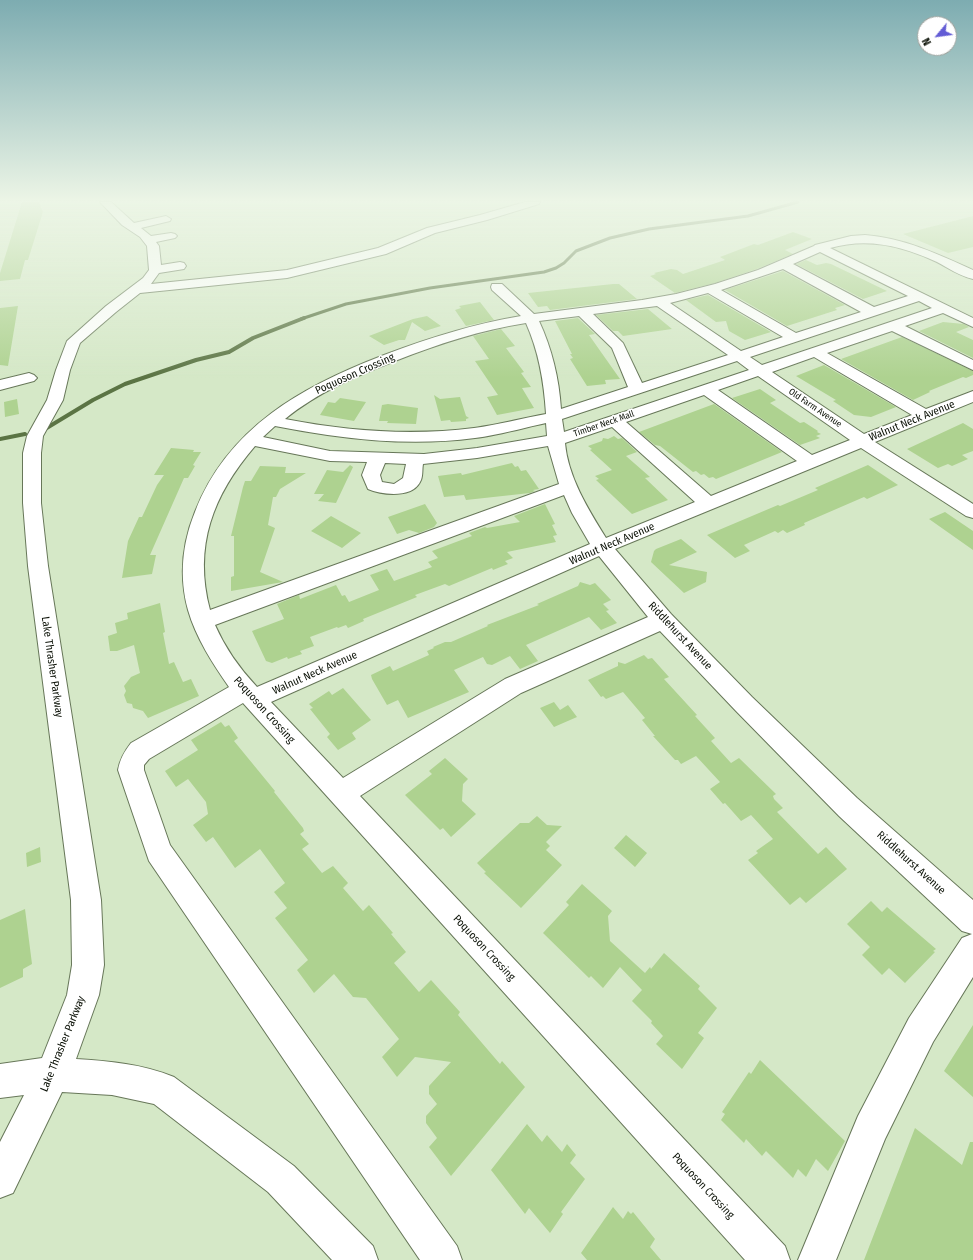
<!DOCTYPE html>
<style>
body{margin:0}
#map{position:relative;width:973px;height:1260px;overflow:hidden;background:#d5e8c7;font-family:"Fira Sans Condensed",sans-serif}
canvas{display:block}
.north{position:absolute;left:917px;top:16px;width:40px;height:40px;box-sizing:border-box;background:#fff;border:1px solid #9da09b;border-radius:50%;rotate:241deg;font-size:11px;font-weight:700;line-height:16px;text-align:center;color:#0b1106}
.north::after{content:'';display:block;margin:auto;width:14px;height:18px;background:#635cd5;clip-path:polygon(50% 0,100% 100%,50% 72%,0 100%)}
</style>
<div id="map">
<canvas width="973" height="1260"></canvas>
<div class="north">N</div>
</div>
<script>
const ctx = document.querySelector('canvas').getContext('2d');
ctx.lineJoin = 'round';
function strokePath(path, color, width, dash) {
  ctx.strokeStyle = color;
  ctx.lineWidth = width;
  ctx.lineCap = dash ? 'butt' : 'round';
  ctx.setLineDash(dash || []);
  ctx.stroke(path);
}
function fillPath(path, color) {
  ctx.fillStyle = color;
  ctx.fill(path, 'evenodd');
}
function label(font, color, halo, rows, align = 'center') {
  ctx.font = font + ' "Fira Sans Condensed",sans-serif';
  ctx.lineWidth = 3;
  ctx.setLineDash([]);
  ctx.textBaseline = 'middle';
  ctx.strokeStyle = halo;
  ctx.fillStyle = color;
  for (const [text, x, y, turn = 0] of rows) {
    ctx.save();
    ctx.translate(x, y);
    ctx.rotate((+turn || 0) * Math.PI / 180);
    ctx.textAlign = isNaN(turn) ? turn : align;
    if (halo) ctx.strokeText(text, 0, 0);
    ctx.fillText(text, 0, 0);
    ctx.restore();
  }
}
const streamFar1 = new Path2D(`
 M301,319L346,304L430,288L544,272L556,268L564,263L576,251L610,238L649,229L748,216L798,202`);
const stream = new Path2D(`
 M45,429L93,400L125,384L196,360L229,352L253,338L304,318
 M0,439L25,434`);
const building = new Path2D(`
 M22,202H39L43,212L28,260H25L20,279L0,281V273Z
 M973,216V247L948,253L903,234Z
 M793,232L812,239L785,250L793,254L757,269L715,283L675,293L650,276L656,274L654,273L671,269L677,270L683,274L725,260L720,257L754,244L758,245Z
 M806,260L817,265L826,263L831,264L887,291L863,299L796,264Z
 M783,271L845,305L835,308L837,310L787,326L725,290Z
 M613,284H619L637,299L550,310L547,306L538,307L528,293Z
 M708,295L771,332L745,340L729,331L726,321L716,322L686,300Z
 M480,302L494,320L466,326L455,310L461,308L459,306Z
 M18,306L8,366L0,365V308Z
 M648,309L672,329L623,336L618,331H613L596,315Z
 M427,316L441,326L425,331L412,322L405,340H399L384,345L369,336L413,319Z
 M578,318L595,334L589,335L620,379L605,380L606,384L587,386L570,359L573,358L570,354H572L555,321Z
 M943,322L964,324L969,327L956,332L973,340V358L919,331Z
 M501,329L515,346L506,348L524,372L521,373L531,387L522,388L534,408L497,415L487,397L498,395L475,361L489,359L473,336Z
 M902,337L973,371V375L966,378L963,377L929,391L930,392L913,400L841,359Z
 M824,365L896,407L871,417L854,415L833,401L836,400L796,376Z
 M760,389L776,400L770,403L800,423L804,422L818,431L817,432L821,434L816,436L820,438L800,445L732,398Z
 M434,395L440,399L460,397L466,416L469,418L466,419V421L451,422L450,420L441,421Z
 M340,398L366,402L354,421L320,415L328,402L335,403Z
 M17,399L19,414L5,417L4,402Z
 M388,404L418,408L416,424L387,423L388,421H379L382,405Z
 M714,404L782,452L716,479L713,477L709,478L704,474L701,475L696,471L693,472L660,446L655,445L639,432Z
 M963,423L973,429V451L962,455L968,459L952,466L948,464L938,468L907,449Z
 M614,436L618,439L622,438L637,452L626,456L650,477L645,478L668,500L632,514L596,480L599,479L595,476L612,470L590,450L592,449L588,446L602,441L603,438L608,439Z
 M171,448L194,450L193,452H201L193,465L195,466L188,478H184L150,555H156L152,574L122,578L128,541L139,517H142L157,485L164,475H154Z
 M512,463L515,467L518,466L521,471L526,470L539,489L533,490L535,491L530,493L466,500L464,495L444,497L438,476L461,473L462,475Z
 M350,465L353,467L336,503L318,501L324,494H314L327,470L343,472Z
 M868,465L898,485L867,499L864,497L804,523L805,525L787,533L783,530L778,533L775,531L744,545L750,551L735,558L707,535L778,505L780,506L818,490L815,488Z
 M260,466L286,467L285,473H306L280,489L276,497H273L268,525L275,528L260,572L283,582L231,591V577L234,576V536H231L243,487L245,481H251Z
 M425,504L437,523L434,527L419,533L409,530L397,534L388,517Z
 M545,504L555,524L552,525L557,535L553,536L556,542L507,552L513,558L505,561L508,564L493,570L492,568L449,586L445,584L415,595L417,597L363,619L364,621L348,628L346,625L338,628L337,627L310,637L314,646L300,651L302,654L288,659L287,657L272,663L266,661L252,631L284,619L277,604L299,595L300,599L336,585L342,596L345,595L349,602L379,590L370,575L387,569L394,581L432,567L428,562L438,558L432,551L472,536L469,533L485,527L487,528L520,522L514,516Z
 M945,512L973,531V550L929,519Z
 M331,516L361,533L342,548L311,531Z
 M681,539L697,552L669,565L707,572L706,582L684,593L651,562L654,551L656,549Z
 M580,582L590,585L595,583L611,600L603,604L609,610L606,611L617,623L601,630L589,617L526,645L538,661L520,669L510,656L492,665L487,664L483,657L454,670L469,692L408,718L398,700L387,705L372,679L371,675L390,666L393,671L429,655L427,651L434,648L433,647L445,642H451L488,626L487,625L539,605L537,604L578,586Z
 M160,603L165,632L163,633L169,664L174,662L183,682L191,679L199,696L148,718L143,711L133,708L132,704L127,703L124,695L126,691L124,686L131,677L140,673L134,645L117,651H110L108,636L117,633L115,623L128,619L127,613Z
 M644,655L648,659L652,658L669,677L664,679L697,715L695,716L715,738L711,741L731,763L739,758L776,794L773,796L774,799L783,808L777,812L818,854L826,847L847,869L806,903L800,897L790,905L748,860L758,853L756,851L773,839L751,815L741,821L725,803L723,804L710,789L720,782L696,756L681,764L678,760H675L653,736H655L642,720L645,718L623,692L606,699L603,696L601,697L588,680L618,666V662L625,664Z
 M343,688L371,720L352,733L356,739L338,750L327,737L330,734L310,709L313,708L309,704L329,691L332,695Z
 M554,702L560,710L568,705L577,717L554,727L540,708Z
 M221,722L225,727L229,725L238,738L234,741L275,791L274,792L303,828L304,831L300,834L309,844L302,849L322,873L333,866L348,883L343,888L363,911L369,905L393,933L391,934L406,952L394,963L419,992L431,980L460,1012L458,1015L500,1064L502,1061L525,1087L451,1176L429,1147L437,1138L426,1123V1116L437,1104L429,1094V1086L451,1062L415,1057L397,1077L382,1057L399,1039L366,998L353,997L334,974L314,993L297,970L308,960L275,918L287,908L274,892L285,883L260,849L235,868L213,837L206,842L193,825L208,814L206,802L188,779L176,787L165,771L198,750L191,740Z
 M445,758L468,779L463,784L462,801L476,814L451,837L443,828L440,830L405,795L432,774L429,771Z
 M537,816L547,825L562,826L546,842L550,846L546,850L562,865L521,908L484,873L486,872L477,863L520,823H529Z
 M626,835L647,853L635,867L614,848Z
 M40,847L41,862L27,867L26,853Z
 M582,884L612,911L608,916L610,941L645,973L650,967L651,969L664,953L700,986L698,989L717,1008L698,1033L704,1038L682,1069L656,1044L663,1036L651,1023L652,1021L632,1001L642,990L620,967L603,988L591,976L589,978L543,933L569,905L566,902Z
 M871,901L882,912L887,907L936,949L933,951L935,952L905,983L889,968L882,975L862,955L870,947L847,924Z
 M25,909L32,964L23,969V977L0,988V920Z
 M973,1025V1097L944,1071Z
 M760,1060L845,1141L828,1171L816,1159L806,1177L798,1169L793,1178L766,1151L762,1156L746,1139L744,1143L721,1120L725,1114L722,1112L749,1072L751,1074Z
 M527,1124L542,1142L547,1135L562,1152L567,1144L576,1155L570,1163L585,1179L561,1212L563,1214L550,1233L529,1208L525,1214L491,1170Z
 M915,1128L962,1165L970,1142H973V1260H864Z
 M613,1207L623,1219L628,1211L631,1214L633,1212L655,1239L650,1247L661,1260H587L581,1253Z`);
const minor = new Path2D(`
 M100,202H111L134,223L166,216L171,219L170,221L141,228L151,236L171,233L175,234L177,236L175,238L156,242L159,246L161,265L180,262L184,263L186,266L184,269L159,273L151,284L287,270L378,248L427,228L480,215L525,202H540L539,204L487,220L435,233L386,254L287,278L140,293L116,312L80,343L70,370L63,400L43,436L41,453V503L48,566L101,900L104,965L99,995L76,1059C109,1061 143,1064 174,1077L294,1166L373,1246L378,1260H332L268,1192L154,1104L112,1095L62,1092L13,1193L0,1198V1142L24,1095L0,1098V1064L42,1058L67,995L72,965L71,900L28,566L23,503V453L27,436L47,400L56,370L67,341L106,306L143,278L149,270L147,246L140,237L122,225Z
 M865,235C904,238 938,254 973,270V279C960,276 948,268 937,262C902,246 868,237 830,248L973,318V327L943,313L905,326L973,360V370L892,331L827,353L926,409L973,391V402L875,442L973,504V518L966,516L861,448L615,549L671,614L752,697L857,798L973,900V977L933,1042L885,1139L836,1260H798L858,1116L909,1018L962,938L972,934L962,931L839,816L736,711L660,631L521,693L360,796L785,1246L790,1260H745L243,703L149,759L144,765V770L170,845L457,1246L462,1260H420L149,861L118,770C120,759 124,752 131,743L229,687C213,664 196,638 188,610C179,577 182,544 195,512C228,427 303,386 384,355C429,338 473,324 521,316L492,290L491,287L492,284H502L534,314L642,300L676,294L715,284L758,270L814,246L815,245L851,236ZM820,252L908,296L874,307L793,264ZM783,269L861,312L796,333L721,290ZM708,293L783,337L741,351L670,303ZM919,301L932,308L762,365L750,357ZM657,306L728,355L642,383L623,343L593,314ZM579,316L612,348L628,387L561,409C559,378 552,349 539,321ZM526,323C539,352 544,382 546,414C522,418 498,425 474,428C411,436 347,431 285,419C318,392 356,376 395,361C438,344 481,330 526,323ZM814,357L912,415L864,434L772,372ZM737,361L749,370L564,432L562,419ZM758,376L850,440L812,455L718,390ZM704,395L797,461L711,496L626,422ZM546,423L547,436L477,448L424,454L330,451L263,437L275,426C341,439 408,447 475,438C499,435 523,428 546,423ZM612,427L695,502L606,538C588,509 568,477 565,443ZM255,446L330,461L367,462L362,475L368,489C382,495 414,499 421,480C423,475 422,469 423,464L477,458L548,446L559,484L210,610C193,546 213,495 255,446ZM385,463L406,464L403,478L394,484L382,482L380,475ZM564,495L572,513L590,544L257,687C240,669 225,648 215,625ZM599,556L648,617L505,679L343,778L271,702Z
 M29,373L34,375L37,378L34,381L0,390V380Z`);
const farStreetnames = [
 ["Old Farm Avenue",815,408,34],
 ["Timber Neck Mall",604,424,-19]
];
const streetNames = [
 ["Poquoson Crossing",355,374,-24],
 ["Walnut Neck Avenue",912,421,-22],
 ["Walnut Neck Avenue",612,544,-23],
 ["Riddlehurst Avenue",680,636,47],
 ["Lake Thrasher Parkway",52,667,82],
 ["Walnut Neck Avenue",315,673,-24],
 ["Poquoson Crossing",264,710,48],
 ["Riddlehurst Avenue",911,863,42],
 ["Poquoson Crossing",484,948,47],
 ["Lake Thrasher Parkway",63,1044,-68],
 ["Poquoson Crossing",703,1186,47]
];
strokePath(streamFar1, '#5b7444', 3);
strokePath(stream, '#5b7444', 4);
fillPath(building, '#aed290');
strokePath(minor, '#677759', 2);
fillPath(minor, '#fff');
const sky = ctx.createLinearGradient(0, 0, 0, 378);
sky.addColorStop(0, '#7dacb1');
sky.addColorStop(0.53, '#ecf5e6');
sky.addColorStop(1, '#ecf5e600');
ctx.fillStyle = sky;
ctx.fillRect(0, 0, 973, 378);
label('9px', '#0b1106', '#fff', farStreetnames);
label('11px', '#0b1106', '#fff', streetNames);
</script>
